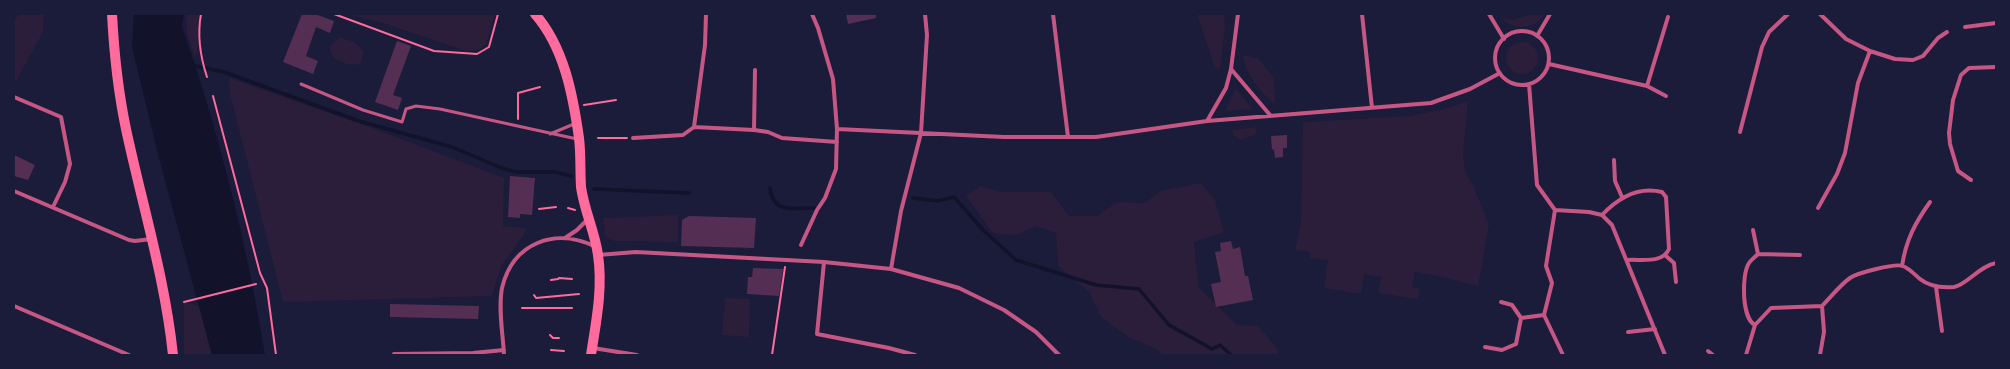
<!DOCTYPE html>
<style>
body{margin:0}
#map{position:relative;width:2010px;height:369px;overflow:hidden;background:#1b1b3a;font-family:Ubuntu,sans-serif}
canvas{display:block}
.frame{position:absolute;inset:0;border:15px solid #1b1b3a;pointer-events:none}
</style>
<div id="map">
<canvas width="2010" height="369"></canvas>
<div class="frame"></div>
</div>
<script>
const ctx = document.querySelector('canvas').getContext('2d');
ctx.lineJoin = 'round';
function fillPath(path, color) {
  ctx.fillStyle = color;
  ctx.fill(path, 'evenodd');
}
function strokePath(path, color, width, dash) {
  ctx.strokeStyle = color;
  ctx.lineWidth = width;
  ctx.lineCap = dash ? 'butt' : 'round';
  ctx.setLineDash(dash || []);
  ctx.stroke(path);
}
const green = new Path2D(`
 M19,14H44L43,32L14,85V21Z
 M186,14H199C197,25 200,48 195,57L187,33Z
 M346,14H495L486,44L481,49L466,51L380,22Z
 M1197,14H1224L1225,26L1220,69L1215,68Z
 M1534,14H1544C1534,31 1514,30 1501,18L1512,20Z
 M340,38C351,40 358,43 364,52L360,64C342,69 315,49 340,38Z
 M1506 58a16 16 0 1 1 32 0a16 16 0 1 1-32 0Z
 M1243,55L1258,58L1274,78L1275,104C1263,96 1243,70 1243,55Z
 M229,78L367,126L504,178L503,226L526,228L523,236L501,266L492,296L283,302L230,94Z
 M1236,88L1252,109L1225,111Z
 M1468,101L1463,153L1465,172L1471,181L1489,224L1478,286L1443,277L1415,272L1412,287L1420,289L1418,299L1378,293L1381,277L1364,274L1361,294L1324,288L1328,260L1310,258V252L1295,250L1301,222L1303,122L1410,116L1445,109Z
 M1256,127L1257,131L1254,135L1240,140L1234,135L1232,130Z
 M1201,183L1215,200L1224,232L1194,242L1199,288L1237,325L1258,326L1277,348L1279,355H1163L1156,349L1130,338L1101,317L1089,292L1058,266L1056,233L1036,226L1016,235L993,233L966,196L980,186L1000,192H1051L1069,216H1097L1117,202L1145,203L1160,191Z
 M678,215V242L614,241L605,236L603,218Z
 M725,298L750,299L749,337L722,335Z
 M184,302L199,306L212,355H184Z`);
const water = new Path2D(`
 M134,14H184L182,26C219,133 247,244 265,355H212L158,154L132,47Z`);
const stream = new Path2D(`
 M196,66L224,72L359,121L452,147L504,169L517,172H555L571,176
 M770,188C773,214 793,208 814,208
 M594,189L689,193
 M913,198L938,201L954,197L983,230L1016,260L1096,285L1139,289L1169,325L1212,349L1220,345L1231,355`);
const building = new Path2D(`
 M302,14H315L334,21L330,33L316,27L306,56L318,61L313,74L283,62Z
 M846,14H876V18L848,24Z
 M397,41L411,46L393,95L402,98L398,110L375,102Z
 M1287,135V148H1283V157L1275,158L1274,149L1272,150L1271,136Z
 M14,155L35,165L28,180L14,176Z
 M510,176L535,178L532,215L520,214V218L508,217Z
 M689,216L756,218L754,248L681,246L682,220Z
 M1231,241L1233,249L1240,247L1245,276H1248L1253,300L1216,307L1211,284L1221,282L1215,252L1221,251L1220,243Z
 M753,268L783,269L779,296L747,294L748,277H752Z
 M390,304L479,306L478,319L390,317Z`);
const path = new Path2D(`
 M201,14C197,36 200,56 207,77
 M334,14L434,51L477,54L489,47L498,14
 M213,96L260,273L267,288L276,355
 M584,105L616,100
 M518,119V93L540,87
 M598,138H627
 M568,208L575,210
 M539,209L556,207
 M551,280L558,279L559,278L572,279
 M534,295L536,298L579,294
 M184,302L256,284
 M522,308H572
 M550,335L553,338H559
 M551,350L564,351
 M772,355L785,267`);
const service = new Path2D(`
 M301,84L363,110L402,122L406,109L416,106L440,109L577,139
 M550,134L574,124`);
const minor = new Path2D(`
 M1053,14L1068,137
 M1362,14L1372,108
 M1489,14L1504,39
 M1820,14L1846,39L1870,51L1895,59L1913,60L1923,56L1938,38L1947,32
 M1965,27L1996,23
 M1495 58a27 27 0 1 1 54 0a27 27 0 1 1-54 0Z
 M1537,36L1550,14
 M1549,64L1647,86L1666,96
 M1231,69L1270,115
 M1529,84L1537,185L1555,210L1546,266L1552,283L1544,315L1563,355
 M1647,86L1668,17
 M14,97L61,117L70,164L65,182L53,207
 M1207,121L1226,88L1231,69L1238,14
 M694,127L705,45L706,14
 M837,129L1004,137H1096L1207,121L1431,103L1470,89L1500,73
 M754,130L755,70
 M1740,132L1762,47L1769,32L1788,14
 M633,138L683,135L694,127L754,130L768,132L782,138L837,142
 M1614,160L1615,181L1622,197
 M1971,180L1958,171L1950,144L1949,133L1953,100L1961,75L1969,68L1996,67
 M14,191L129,240L135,241L151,239
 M1818,208L1837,174L1845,153L1858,83L1870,51
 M1555,210L1589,212L1602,215L1612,225L1665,355
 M1602,215C1618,198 1638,186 1662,192L1666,197L1669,249C1662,264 1642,259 1627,260
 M1753,230L1758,254
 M565,238L577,230L588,219
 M801,245L817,210L825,198L836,169L837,129L833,79L818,28L812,14
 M598,255L636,252L824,262L891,269L959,288L1004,310L1036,332L1059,355
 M1666,256L1674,263L1676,282
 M824,262L817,334L889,348L915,355
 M1902,266C1906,240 1915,223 1930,202
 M891,269L901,211L921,133L927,35L925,14
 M1936,287L1942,331
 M1501,302L1512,305L1521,318L1544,315
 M14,306L129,355
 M1755,325C1742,319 1741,275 1749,263C1751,260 1755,257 1758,254L1800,255
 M1628,332L1655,329
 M1485,347L1502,350L1516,344L1521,318
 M593,348L637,355
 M1708,351L1713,355
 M394,354L473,353L504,350
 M504,355C503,334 498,309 502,288C513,242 556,227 596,247
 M1746,355L1755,325L1771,308L1822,306C1831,297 1840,285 1850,278C1857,273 1895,263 1903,266C1910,269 1914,274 1920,279C1930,287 1942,288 1954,287C1967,285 1979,266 1996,263
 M1820,355L1824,332L1822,306`);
const trunk = new Path2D(`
 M112,14C114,52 118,91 126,129C142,204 165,278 173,355
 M535,14C564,47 573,95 579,138C581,154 580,171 581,187C584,210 595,232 598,255C603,289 596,322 591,355`);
fillPath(green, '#2a1e3b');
fillPath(water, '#12122b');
strokePath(stream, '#12122b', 3.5);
fillPath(building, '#542f53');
strokePath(path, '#ff6b9d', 2);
strokePath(service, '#c65784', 3);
strokePath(minor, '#c65784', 4);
strokePath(trunk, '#ff6b9d', 10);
</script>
